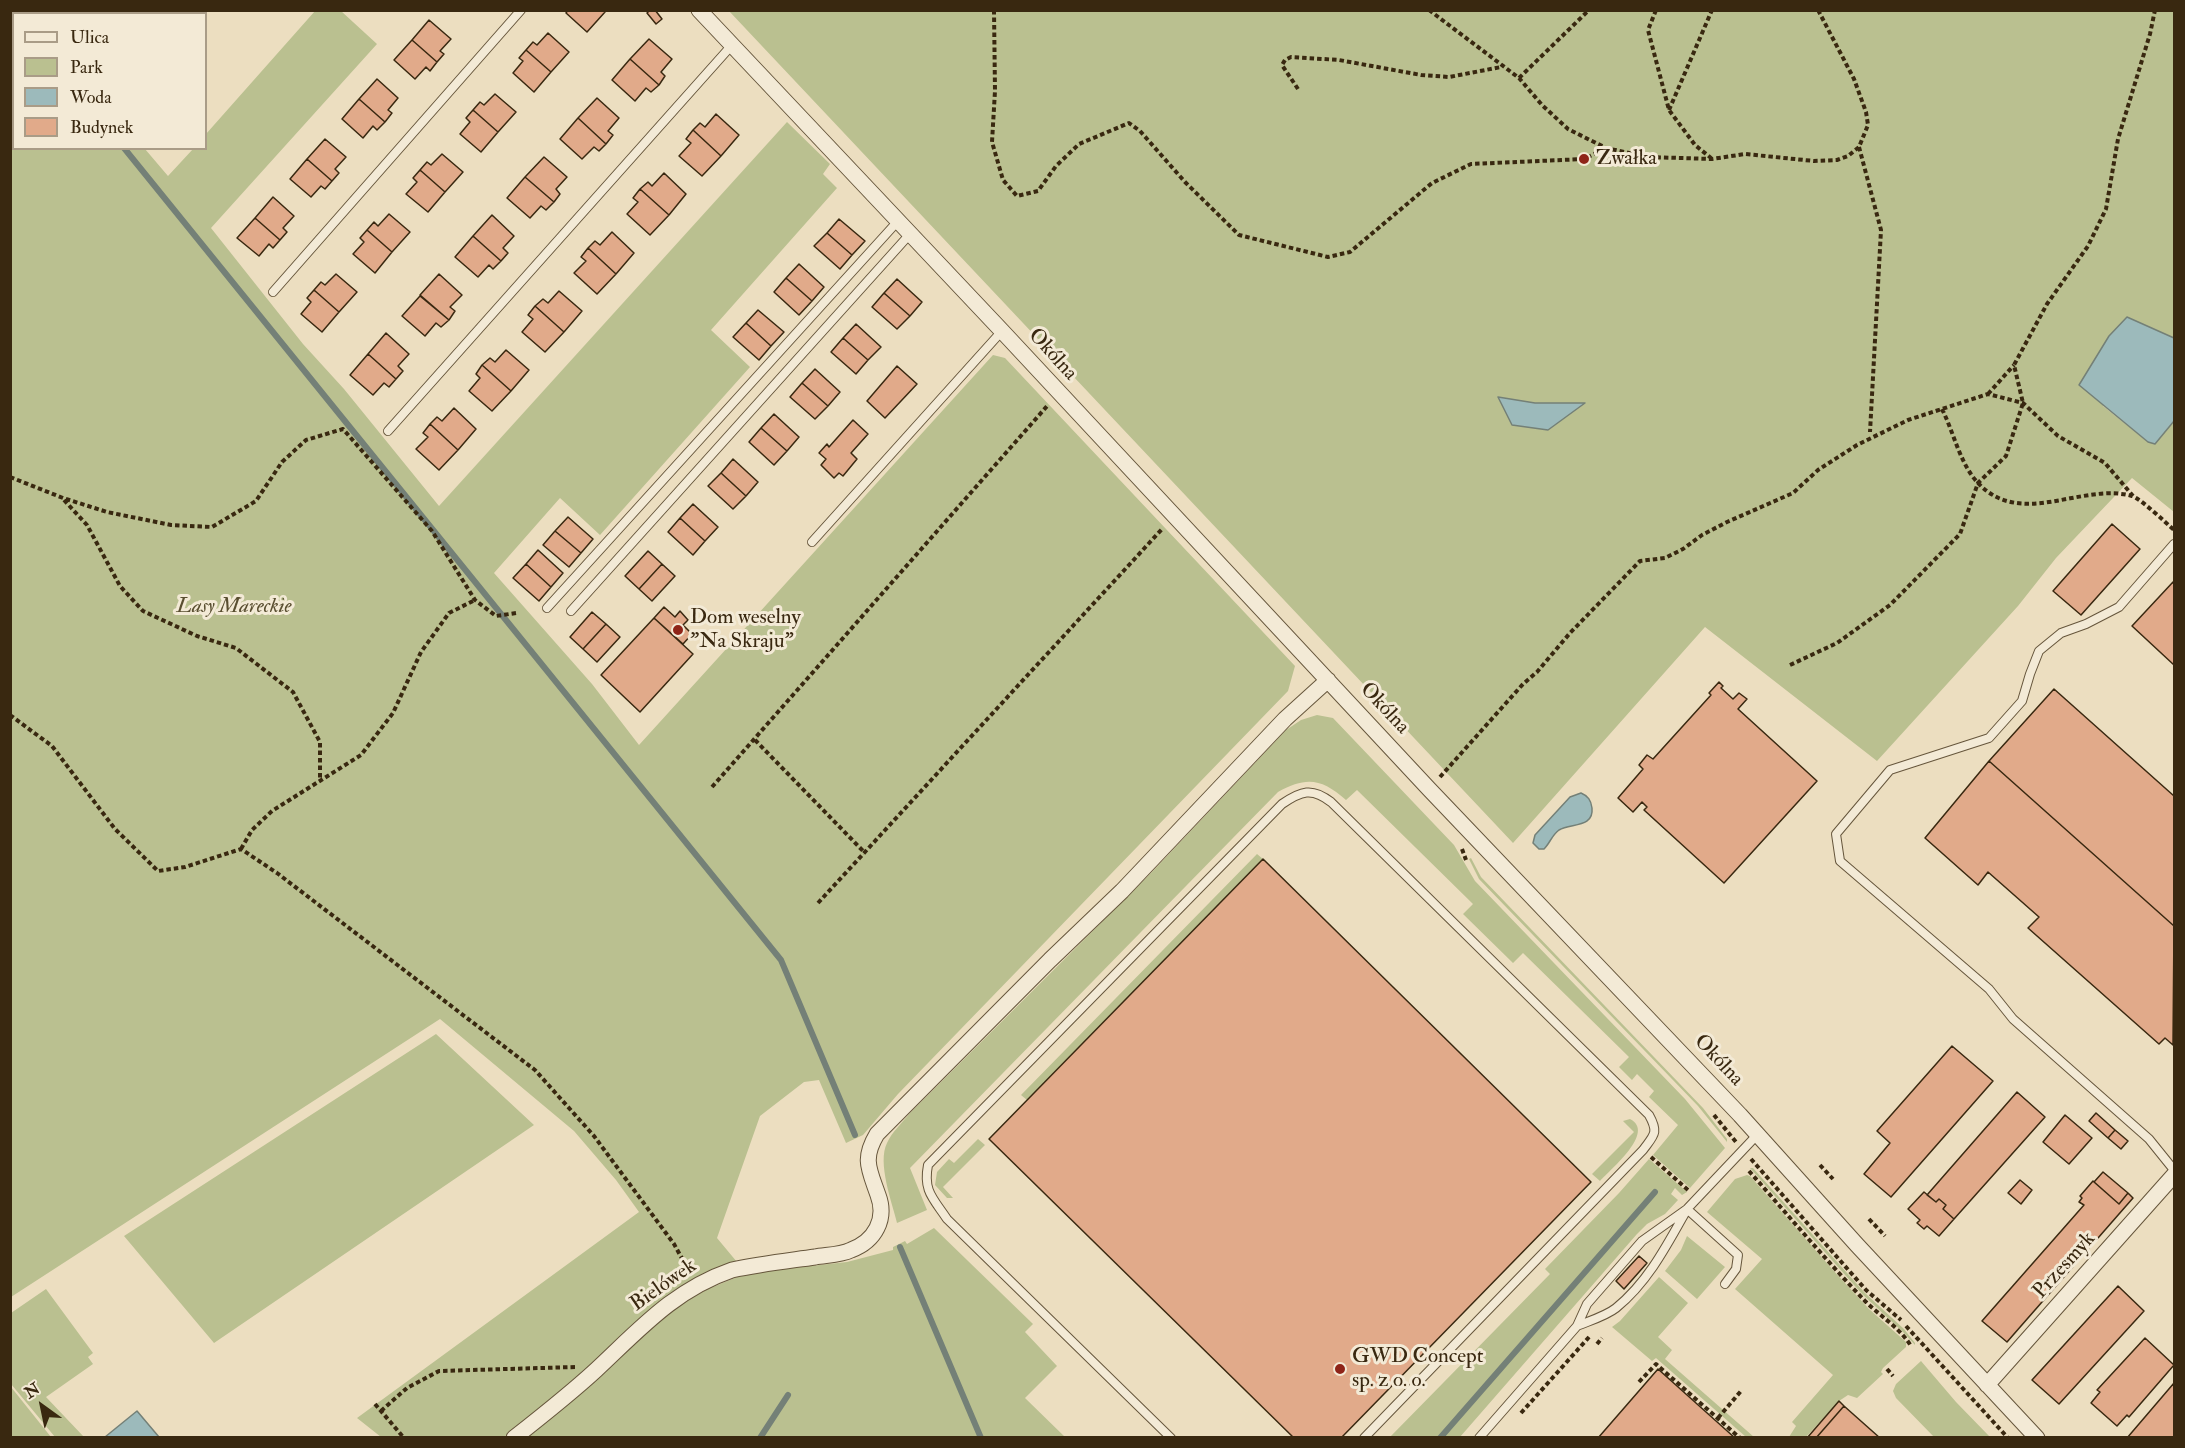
<!DOCTYPE html>
<meta charset="utf-8">
<style>
body{margin:0}
#map{position:relative;width:2185px;height:1448px;overflow:hidden;background:#ecdec0;font-family:"IM FELL Double Pica",serif}
canvas{display:block}
.frame{position:absolute;inset:0;border:12px solid #392810;pointer-events:none}
.legend{position:absolute;left:12px;top:12px;width:195px;height:138px;box-sizing:border-box;background:#f3ead6;border:2px solid #a99c87;margin:0;padding:8px 10px;list-style:none;font-size:18px;color:#392810}
.legend li{display:flex;align-items:center;gap:12px;height:30px}
.legend b{width:30px;border:2px solid #a99c87}
.north{position:absolute;left:12px;top:1376px;width:60px;height:60px;-webkit-text-stroke:4px #f3ead6;paint-order:stroke;rotate:327deg;font-size:16px;font-weight:700;line-height:24px;text-align:center;color:#392810}
.north::after{content:'';display:block;margin:auto;width:21px;height:27px;background:#392810;clip-path:polygon(50% 0,100% 100%,50% 72%,0 100%)}
</style>
<div id="map">
<canvas width="2185" height="1448"></canvas>
<div class="frame"></div>
<ul class="legend">
<li><b style="height:8px;background:#f3ead6"></b>Ulica</li>
<li><b style="height:16px;background:#bac090"></b>Park</li>
<li><b style="height:16px;background:#9cbabb"></b>Woda</li>
<li><b style="height:16px;background:#e1aa8a"></b>Budynek</li>
</ul>
<div class="north">N</div>
</div>
<script>
const ctx = document.querySelector('canvas').getContext('2d');
ctx.lineJoin = 'round';
function fillPath(path, color) {
  ctx.fillStyle = color;
  ctx.fill(path, 'evenodd');
}
function strokePath(path, color, width, dash) {
  ctx.strokeStyle = color;
  ctx.lineWidth = width;
  ctx.lineCap = dash ? 'butt' : 'round';
  ctx.setLineDash(dash || []);
  ctx.stroke(path);
}
function label(font, color, halo, rows, align = 'center') {
  ctx.font = font + ' "IM FELL Double Pica",serif';
  ctx.lineWidth = 6;
  ctx.setLineDash([]);
  ctx.textBaseline = 'middle';
  ctx.strokeStyle = halo;
  ctx.fillStyle = color;
  for (const [text, x, y, turn = 0] of rows) {
    ctx.save();
    ctx.translate(x, y);
    ctx.rotate((+turn || 0) * Math.PI / 180);
    ctx.textAlign = isNaN(turn) ? turn : align;
    if (halo) ctx.strokeText(text, 0, 0);
    ctx.fillText(text, 0, 0);
    ctx.restore();
  }
}
const green = new Path2D(`
 M11,11H34L37,13L14,14V148L145,149L168,176L193,149L206,148V134L315,11H341L377,44L211,228L303,344L344,389L439,506L787,122L830,164L823,174L837,188L711,330L750,367L600,535L560,498L494,573L592,684L639,745L993,355L1005,358L1295,666L1288,691L898,1094L863,1135L846,1143L819,1080L804,1082L760,1116L717,1238L737,1262L714,1269L650,1309L589,1368L504,1437H381L357,1418L639,1212L616,1180L574,1131L440,1019L11,1297Z
 M729,11H2174V338L2127,317L2103,406L2148,442L2155,444L2174,421V512L2132,478L2056,558L2018,606L1877,761L1705,627L1513,843Z
 M1317,715L1333,718L1454,845L1475,881L1685,1099L1725,1148L1690,1188L1653,1155L1678,1125L1649,1097L1654,1091L1637,1074L1632,1080L1619,1067L1629,1057L1523,953L1513,963L1463,914L1473,904L1357,790L1346,800C1322,779 1307,776 1278,792L910,1168L927,1210L897,1223C892,1202 877,1163 887,1143C892,1132 902,1123 910,1113L1152,872L1286,730L1301,720Z
 M1257,854L1263,859L1027,1100L1021,1095Z
 M1471,858L1481,877L1703,1108L1727,1139V1142L1698,1106L1479,879L1469,859Z
 M436,1034L534,1125L214,1343L124,1236Z
 M1630,1119C1656,1132 1611,1169 1600,1181L1592,1174L1634,1132L1623,1121Z
 M978,1139L985,1145L943,1187L953,1198H947L935,1185L937,1172L949,1159L954,1163Z
 M1649,1159L1687,1192L1682,1195L1675,1188L1671,1194L1678,1200L1665,1214L1647,1224L1637,1234L1460,1437H1390L1550,1274L1545,1269L1619,1193Z
 M1750,1168H1753L1865,1293L1904,1329L1915,1343V1345L1903,1332L1862,1294Z
 M1747,1175L1750,1176L1833,1270L1869,1309L1906,1342V1347L1883,1368L1881,1372L1883,1374L1857,1398L1848,1395L1839,1401L1806,1437H1789L1796,1426L1792,1422L1833,1375L1735,1289L1762,1259L1707,1212L1735,1179Z
 M934,1228L1033,1324L1025,1332L1057,1366L1025,1398L1065,1437L524,1438L654,1324L682,1303L708,1289L737,1277L773,1270L847,1262L893,1250V1247L905,1241L907,1244Z
 M1687,1236L1725,1267L1697,1299L1665,1271L1681,1250Z
 M1659,1277L1688,1303L1658,1337L1672,1350L1665,1359L1754,1437H1746L1656,1358L1652,1361L1612,1327L1620,1321Z
 M46,1289L93,1353L88,1357L93,1364L46,1397L84,1437H55L11,1384V1313Z
 M1921,1361L1956,1402L1990,1437H1934L1896,1398L1893,1391L1896,1384Z
 M11,1387L51,1437H11Z`);
const water = new Path2D(`
 M2127,317L2174,338V421L2155,444L2148,442L2079,385L2109,336Z
 M1498,397L1535,403H1585L1548,430L1512,425Z
 M1581,793C1588,796 1591,800 1592,808C1594,828 1571,823 1559,830C1552,835 1550,843 1544,849H1539L1533,843L1535,835L1570,797Z
 M137,1411L159,1437H105Z`);
const stream = new Path2D(`
 M12,10L15,14
 M124,148L781,960L855,1135
 M900,1247L981,1438
 M760,1438L788,1395
 M1440,1438L1655,1192`);
const building = new Path2D(`
 M568,10H603L605,12L587,32L566,13Z
 M650,10H655L662,19L656,24L647,13Z
 M429,20L451,39L440,51L444,54L437,62L412,40Z
 M548,33L569,52L551,72L526,50L533,42L537,45Z
 M649,39L672,59L661,72L665,76L659,85L630,59Z
 M412,40L437,62L430,71L426,67L415,79L394,60Z
 M526,50L551,72L534,92L513,73L523,61L519,58Z
 M630,59L659,85L651,92L646,88L635,101L612,80Z
 M377,79L398,98L388,110L392,113L385,122L359,99Z
 M495,94L516,112L498,132L473,110L480,102L484,105Z
 M597,98L619,118L608,131L613,135L606,144L578,118Z
 M359,99L385,122L377,130L373,126L363,138L342,119Z
 M473,110L498,132L481,152L460,134L470,122L466,118Z
 M716,114L739,135L721,156L693,130L700,123L705,127Z
 M578,118L606,144L599,151L594,147L582,159L560,139Z
 M693,130L721,156L702,176L679,156L691,143L686,139Z
 M325,139L346,157L335,169L339,173L332,181L307,159Z
 M442,154L463,172L445,192L420,170L427,162L431,165Z
 M544,157L567,177L556,189L560,194L554,202L525,177Z
 M307,159L332,181L325,189L321,186L311,197L290,179Z
 M420,170L445,192L428,212L406,194L417,182L413,178Z
 M664,173L686,194L669,215L640,189L648,182L652,186Z
 M525,177L554,202L546,210L541,206L530,218L507,198Z
 M640,189L669,215L650,235L627,214L638,202L633,198Z
 M273,197L294,216L283,228L287,232L280,240L255,218Z
 M389,214L410,232L392,252L367,230L374,222L378,226Z
 M492,215L514,236L503,248L508,253L501,261L473,236Z
 M255,218L280,240L273,248L269,244L259,256L237,238Z
 M839,219L865,241L852,255L827,233Z
 M367,230L392,252L375,273L353,254L364,242L360,238Z
 M612,232L634,253L616,274L588,248L595,241L600,245Z
 M827,233L852,255L840,269L814,246Z
 M473,236L501,261L493,269L489,265L478,277L455,257Z
 M588,248L616,274L597,294L574,273L586,261L581,257Z
 M799,264L824,287L812,301L786,278Z
 M336,274L357,292L339,312L314,290L321,282L325,285Z
 M439,274L462,295L450,307L455,311L449,320L420,295Z
 M786,278L812,301L799,315L774,292Z
 M897,279L922,302L910,316L884,293Z
 M314,290L339,312L322,332L301,314L311,302L307,298Z
 M559,291L582,311L564,332L535,306L543,299L548,303Z
 M884,293L910,316L897,329L872,307Z
 M420,296L449,320L441,327L436,323L425,336L402,316Z
 M535,306L564,332L545,352L522,332L533,319L528,315Z
 M758,310L784,332L771,346L746,323Z
 M746,323L771,346L759,360L733,337Z
 M856,324L881,347L868,360L843,338Z
 M386,333L409,354L398,366L403,371L396,379L368,354Z
 M843,338L868,360L856,374L831,352Z
 M506,350L529,370L511,391L482,365L490,358L495,362Z
 M368,354L396,379L389,387L384,383L373,395L350,375Z
 M482,365L511,391L492,411L469,391L480,378L476,374Z
 M897,366L917,384L885,418L867,401Z
 M815,369L840,392L828,406L802,383Z
 M802,383L828,406L815,419L790,397Z
 M454,408L476,429L458,450L430,424L437,417L442,421Z
 M774,414L799,437L787,451L761,428Z
 M853,420L868,434L851,453L857,459L843,476L839,473L834,478L821,465L826,459L819,453L827,444L829,447Z
 M430,424L458,450L439,470L416,449L428,437L423,433Z
 M761,428L787,451L774,465L749,442Z
 M733,459L758,482L746,496L721,473Z
 M721,473L746,496L733,509L708,486Z
 M693,504L718,527L705,541L680,518Z
 M568,517L593,539L581,553L555,531Z
 M680,518L705,541L693,555L668,532Z
 M2112,524L2140,549L2081,615L2053,591Z
 M555,531L581,553L569,567L543,545Z
 M538,550L563,573L551,587L526,564Z
 M648,551L662,564L639,589L625,576Z
 M526,564L551,587L539,601L513,578Z
 M662,564L675,576L652,601L639,589Z
 M2173,582L2174,584V665L2132,626Z
 M664,607L675,617L680,611L688,620L683,625L692,634L683,644L654,618Z
 M592,612L606,624L583,649L570,637Z
 M654,618L693,654L640,712L601,675Z
 M606,624L620,637L597,662L583,649Z
 M1719,682L1723,686L1721,688L1733,699L1739,693L1747,699L1738,709L1817,781L1724,883L1644,810L1647,807L1642,802L1633,812L1618,798L1643,769L1639,765L1647,755L1653,759L1711,695L1709,693Z
 M2054,689L2174,796V926L1989,761Z
 M1989,761L2174,926L2173,1045L2165,1038L2159,1044L2028,928L2039,917L1988,872L1978,885L1925,838Z
 M1263,859L1591,1182L1341,1438H1294L989,1139Z
 M1952,1046L1993,1081L1891,1197L1864,1174L1890,1143L1877,1131Z
 M2017,1092L2045,1117L1954,1219L1943,1209L1946,1205L1939,1199L1936,1202L1927,1195Z
 M2096,1113L2115,1130L2108,1138L2089,1121Z
 M2065,1115L2092,1138L2069,1164L2043,1142Z
 M2115,1130L2128,1141L2121,1149L2108,1138Z
 M2103,1172L2128,1193L2119,1204L2094,1182Z
 M2020,1180L2032,1190L2021,1204L2008,1193Z
 M2093,1181L2119,1204L2128,1193L2133,1198L2007,1342L1982,1321L2084,1205L2079,1202L2082,1198L2080,1196Z
 M1924,1192L1936,1202L1939,1199L1946,1205L1943,1209L1954,1219L1939,1236L1927,1226L1924,1229L1917,1223L1920,1220L1908,1209Z
 M1639,1256L1647,1263L1624,1289L1616,1281Z
 M2118,1286L2144,1311L2059,1404L2032,1380Z
 M2145,1338L2174,1365L2129,1417L2127,1415L2117,1426L2091,1403L2100,1392L2097,1390Z
 M1658,1369L1735,1438H1598Z
 M2174,1383V1438H2127Z
 M1839,1401L1844,1406L1816,1438H1807Z
 M1844,1406L1880,1438H1816Z`);
const path = new Path2D(`
 M994,10L995,91L992,142L1003,180L1017,196L1038,191L1056,166L1079,144L1129,123L1140,131L1185,182L1239,235L1328,257L1350,252L1432,183L1471,164L1584,159L1606,148
 M1429,10L1519,78L1542,105L1568,129L1606,148L1648,157L1712,159L1745,154L1814,161L1837,160L1848,156L1859,147L1868,125L1866,112L1854,79L1818,10
 M1656,10L1648,30L1669,110L1695,145L1711,158
 M1519,78L1589,10
 M1298,89L1282,65L1285,60L1291,57L1339,60L1421,75L1449,77L1501,67
 M1669,110L1712,10
 M1859,147L1881,230L1870,432
 M1988,394L2014,365
 M1942,409C1954,433 1960,464 1978,483C2021,529 2082,482 2132,496C2140,498 2166,523 2174,530
 M10,477L63,498L107,512L171,525L212,527L256,501L282,462L306,440L343,429L432,531L475,600L496,616L516,613
 M64,500L87,525L120,586L143,611L197,636L236,648L293,692L320,742V780
 M1790,665L1837,643L1890,605L1960,534L1978,483L2006,456L2023,403L2014,365L2047,304L2088,246L2106,209L2118,139L2150,34L2155,10
 M10,715L52,746L115,829L158,871L185,867L241,849L277,873L535,1070L594,1136L674,1244L690,1273
 M755,740L865,853
 M1440,777L1523,684L1537,672L1570,633L1640,561L1665,558L1683,549L1702,535L1727,522L1793,493L1818,470L1857,445L1908,420L1988,394L2023,403L2058,436L2105,463L2133,496
 M712,787L1048,405
 M241,849L252,830L272,811L361,755L393,713L421,652L449,613L475,600
 M1462,849L1466,860
 M818,903L1163,528
 M1714,1115L1736,1142
 M1651,1157L1688,1190
 M1751,1159L1866,1290L1901,1320
 M1820,1165L1833,1179
 M1749,1171C1787,1214 1825,1259 1865,1301C1880,1316 1900,1328 1911,1346
 M1869,1219L1885,1236
 M1906,1326L2008,1438
 M1597,1344L1602,1338
 M1887,1369L1893,1376
 M1639,1382L1656,1364L1740,1438
 M375,1404L404,1438
 M381,1411L407,1388L439,1371L575,1367
 M1521,1413L1590,1336
 M1718,1418L1741,1391`);
const lane = new Path2D(`
 M273,292L521,10
 M388,431L732,45
 M812,542L1002,331
 M2174,544L2119,607L2086,624L2061,633L2039,651L2030,674L2022,701L1989,738L1890,770L1836,834L1840,861L1989,989L2013,1019L2149,1139L2174,1170
 M547,608L898,221
 M571,611L910,234
 M1687,1209L1738,1255L1736,1269L1725,1284
 M1577,1326C1589,1321 1606,1316 1616,1308C1647,1283 1666,1247 1685,1213
 M1171,1438L947,1219C933,1198 923,1191 928,1165L1282,804C1301,791 1312,787 1331,802L1649,1115C1659,1133 1654,1135 1643,1150L1364,1438
 M1479,1438L1577,1326L1587,1304L1642,1241L1687,1209L1758,1134`);
const street = new Path2D(`
 M699,10L1002,331L1429,789L1740,1115L1857,1245L2037,1438
 M1987,1385L2174,1175
 M514,1438C542,1416 570,1394 596,1370C640,1329 674,1290 732,1270C760,1264 787,1261 815,1257C826,1255 841,1255 851,1250C875,1241 887,1219 878,1195C869,1169 862,1159 877,1134L1050,960L1122,891L1285,719L1328,680`);
const markers = [
 [1584,159,6,"#8f2418"],
 [678,630,6,"#8f2418"],
 [1340,1369,6,"#8f2418"]
];
const poiNames = [
 ["Zwałka",1596,159],
 ["Dom weselny",690,618],
 ["\"Na Skraju\"",690,642],
 ["GWD Concept",1352,1357],
 ["sp. z o. o.",1352,1381]
];
const streetNames = [
 ["Okólna",1052,355,48],
 ["Okólna",1384,709,47],
 ["Okólna",1718,1061,47],
 ["Przesmyk",2065,1266,-48],
 ["Bielówek",664,1286,-35]
];
const parkNames = [
 ["Lasy Mareckie",234,607]
];
fillPath(green, '#bac090');
fillPath(water, '#9cbabb');
strokePath(water, '#748077', 1.5);
strokePath(stream, '#748077', 6);
fillPath(building, '#e1aa8a');
strokePath(building, '#392810', 1.5);
strokePath(lane, '#66563c', 10);
strokePath(street, '#66563c', 17);
strokePath(path, '#392810', 4, [4.5, 3]);
strokePath(lane, '#f3ead6', 8);
strokePath(street, '#f3ead6', 15);
for (const [x, y, r, color] of markers) {
  const dot = new Path2D();
  dot.arc(x, y, r, 0, 2 * Math.PI);
  ctx.fillStyle = color;
  ctx.fill(dot);
  strokePath(dot, '#f3ead6', 2);
}
label('21px', '#392810', '#f3ead6', poiNames, 'left');
label('21px', '#392810', '#f3ead6', streetNames);
label('italic 21px', '#594e30', '#f3ead6', parkNames);
</script>
